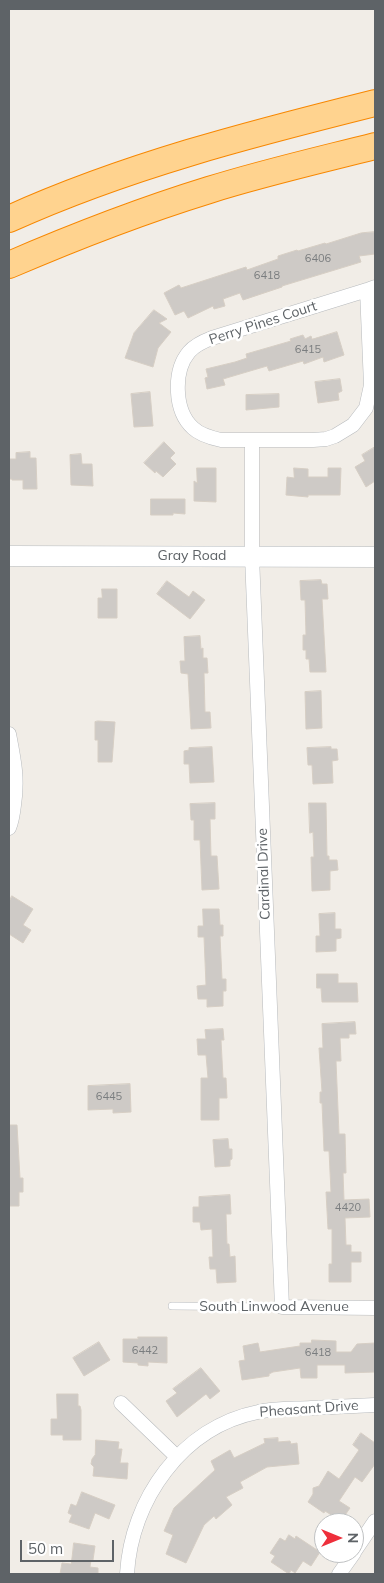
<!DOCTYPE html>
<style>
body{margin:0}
#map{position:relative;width:384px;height:1583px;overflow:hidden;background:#f1ede7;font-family:Mulish,sans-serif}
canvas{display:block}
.frame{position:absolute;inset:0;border:10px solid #5e6367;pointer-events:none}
.north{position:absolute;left:314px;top:1513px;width:50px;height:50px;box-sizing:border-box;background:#fff;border:1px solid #bfc1c2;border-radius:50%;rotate:90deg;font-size:14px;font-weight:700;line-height:20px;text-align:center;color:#5e6367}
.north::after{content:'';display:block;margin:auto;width:18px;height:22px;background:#ee2f3b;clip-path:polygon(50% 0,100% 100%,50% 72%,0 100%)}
.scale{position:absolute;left:20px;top:1540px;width:94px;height:22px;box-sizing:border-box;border:2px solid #5e6367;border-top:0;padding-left:6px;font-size:15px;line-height:18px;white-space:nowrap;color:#5e6367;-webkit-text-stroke:4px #fff;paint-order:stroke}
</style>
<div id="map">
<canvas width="384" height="1583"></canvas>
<div class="frame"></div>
<div class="north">N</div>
<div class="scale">50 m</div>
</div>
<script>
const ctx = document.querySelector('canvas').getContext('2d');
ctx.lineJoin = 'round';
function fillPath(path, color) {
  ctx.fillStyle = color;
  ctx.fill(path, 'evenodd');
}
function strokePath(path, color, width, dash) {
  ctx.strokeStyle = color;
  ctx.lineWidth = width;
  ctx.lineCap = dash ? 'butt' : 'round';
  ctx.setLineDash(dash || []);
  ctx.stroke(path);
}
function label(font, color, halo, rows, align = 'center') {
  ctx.font = font + ' Mulish,sans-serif';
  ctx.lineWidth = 5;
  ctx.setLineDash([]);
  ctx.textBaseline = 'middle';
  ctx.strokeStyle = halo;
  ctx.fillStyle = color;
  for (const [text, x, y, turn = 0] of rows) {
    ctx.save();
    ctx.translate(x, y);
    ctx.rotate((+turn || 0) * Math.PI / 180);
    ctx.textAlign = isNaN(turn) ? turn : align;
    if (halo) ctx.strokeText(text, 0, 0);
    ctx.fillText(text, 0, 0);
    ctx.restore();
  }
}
const building = new Path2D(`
 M375,232V254L359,256L361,262L282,286V287L243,300L240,293L223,299L225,306L214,309L213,306L188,318L184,311L175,315L164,293L179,285L181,288L246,267L247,270L278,259V256L297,250L298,251L325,243L326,244L361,233Z
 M154,310L167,319L159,323L171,332L158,348L153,367L125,358L134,333Z
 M337,332L344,355L324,362L323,357L304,364L303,361L269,371L267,366L223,379L225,385L207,389L205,378L208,377L206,369L235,362L247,358L246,354L291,341L290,339L303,335L305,339L311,336L312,339Z
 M340,379L342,391L338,393L339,400L318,403L315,382Z
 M150,392L153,426L134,427L131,394Z
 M279,394V407L246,410V395Z
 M164,442L175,453L170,458L176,464L163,477L156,471L155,473L144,463Z
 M375,447V481L366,487L355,467L365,461L362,455Z
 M30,452V458H36L37,489H23V480H12V479H9V459H16V453Z
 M81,454L82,464H92L93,486L71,485L70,455Z
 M197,468H216V502L194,501V481L197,483Z
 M294,468L308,469V477H328V468H341L340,495H308V497L286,495L287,477L294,478Z
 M151,499H185V514L173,513V515H151Z
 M321,580L322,584H327L328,599H322L326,672H310L309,659H306V650H303V635H306L305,600H301L300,581Z
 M167,581L189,597L193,591L205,600L190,619L157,594Z
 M102,589H117V618H98V598H102Z
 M200,636L201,649L203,648V658H207L208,673H204L205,712H210L211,728L191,729L188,674L181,673L180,661H185L184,637Z
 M321,691L322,728L306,729L305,692Z
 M98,721L115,722L112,762H98V740H95V722Z
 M212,747L214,782L190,783L189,764H184V751L189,750V748Z
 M331,747V749H337L338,760L332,761L333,783L313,784L312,765H308L307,748Z
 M215,803V819H210L211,856H217L219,889L202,890L200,840H194V820H191L190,804Z
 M309,803H326L327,856H329V860H337L338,870L330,871V890L312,891L311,857H314L313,832L310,833Z
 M12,896L33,909L23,925L31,930L23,943L9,934V902Z
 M203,909H219L220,925H223V936H220L222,979H226V991H223V1006L207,1007V999H198L197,986L206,985L204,937H198V926H203Z
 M335,913V929H341V938L336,939V951L316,952V936H320L319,914Z
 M317,974H338V983H357L358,1002H322L321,988H317Z
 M355,1022L356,1034H349V1038H340L341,1061H336L339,1134H345L346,1173H343L344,1200L369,1199L370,1217L345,1218L346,1245H351V1252H361V1262H351V1282H329V1264H332V1229H328L326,1192H331L329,1151H324L322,1103H320V1092H322L319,1048H323L322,1024Z
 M223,1029L224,1040H221L223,1078H226L227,1098H219V1120H201V1078H208L206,1055H198L197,1039H206L205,1030Z
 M130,1084L131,1112L113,1113V1109L88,1110V1086Z
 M9,1125H17L20,1178H23V1192H19V1206H9Z
 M228,1139L229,1149H232V1159L230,1160V1166L215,1167L213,1140Z
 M230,1195L231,1214H226L227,1244H229L230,1257L235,1256L236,1282L217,1283L216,1269H210L209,1257H213L212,1229L201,1230L200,1222H193V1207H199V1197Z
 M138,1337H167V1363L148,1362V1366L138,1365V1363L123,1362V1339H138Z
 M312,1340L336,1341V1352H351L357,1344L375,1343V1372L345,1373V1365H317V1378H301L300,1368L273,1372L269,1374V1376L242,1380L239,1361L245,1360L243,1346L258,1343L260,1352L300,1346V1343H311Z
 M99,1342L110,1360L84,1376L73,1358Z
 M201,1368L220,1391L210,1399L206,1394L177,1417L166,1401L177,1393L173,1389Z
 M57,1394H78V1406H80L81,1410V1440H63V1435H51V1419H57Z
 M361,1433L375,1443V1464L362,1482L355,1477L339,1501L350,1508L341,1521L325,1511L324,1513L308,1502L313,1494V1488L319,1486L328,1471L339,1479L359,1450L353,1445Z
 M278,1438V1442L290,1441L291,1444L297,1443L299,1464L267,1467L240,1482L243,1488L226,1497L232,1505L216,1519L214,1516L204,1525L186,1563L166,1554L173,1535L164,1531L174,1508L215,1470L211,1461L230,1450L234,1458L265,1443L264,1439Z
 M96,1440L119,1442L118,1449H122L120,1463H128L127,1479L93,1476L94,1467L91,1464L92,1459L95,1455Z
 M82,1492L115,1505L109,1519L95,1513L89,1529L69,1522L72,1515L68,1513L71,1504L76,1506Z
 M289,1535L295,1539L296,1536L320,1552L311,1566L303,1561L295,1573L291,1570L289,1574L271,1562L275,1556L270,1553L280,1538L285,1541Z
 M74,1543L95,1546L93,1560H91L90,1567L98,1568V1574H60L62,1563L71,1564Z`);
const lane = new Path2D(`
 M172,1306L282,1307`);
const street = new Path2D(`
 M367,290L371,385L366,408L353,425L335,436L326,439L313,440H221C212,438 200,435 193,428C174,411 173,371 189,352C195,345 204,341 212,338L367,290L375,287
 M252,440V556L282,1307L375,1308
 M9,734C14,760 18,778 14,805C13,814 12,821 9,828
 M121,1403L177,1457
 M354,1552L375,1521
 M127,1574C131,1500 182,1427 258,1412C275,1408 293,1409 311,1408C332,1407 354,1406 375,1405
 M339,1574L354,1553`);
const secondary = new Path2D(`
 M9,556L375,557`);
const highway = new Path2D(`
 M9,219C126,166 251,134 375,103
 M9,265C74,237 141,211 209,190C263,173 320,160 375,146`);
const numberNames = [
 ["6406",318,259],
 ["6418",267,276],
 ["6415",308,350],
 ["6445",109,1097],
 ["4420",348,1208],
 ["6442",145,1351],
 ["6418",318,1353]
];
const streetNames = [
 ["Perry Pines Court",263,323,-18],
 ["Gray Road",192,556],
 ["Cardinal Drive",264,874,-92],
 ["South Linwood Avenue",274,1307],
 ["Pheasant Drive",309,1409,-4]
];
fillPath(building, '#cecac6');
strokePath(building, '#d6cec4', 1);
strokePath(lane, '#b7babd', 8);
strokePath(street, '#b7babd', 15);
strokePath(secondary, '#b5babe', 21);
strokePath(highway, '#f78700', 28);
strokePath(lane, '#fff', 7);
strokePath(street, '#fff', 14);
strokePath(secondary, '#fff', 20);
strokePath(highway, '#ffd38f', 26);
label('11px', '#7a7d7f', null, numberNames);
label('14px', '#5e6367', '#fff', streetNames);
</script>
